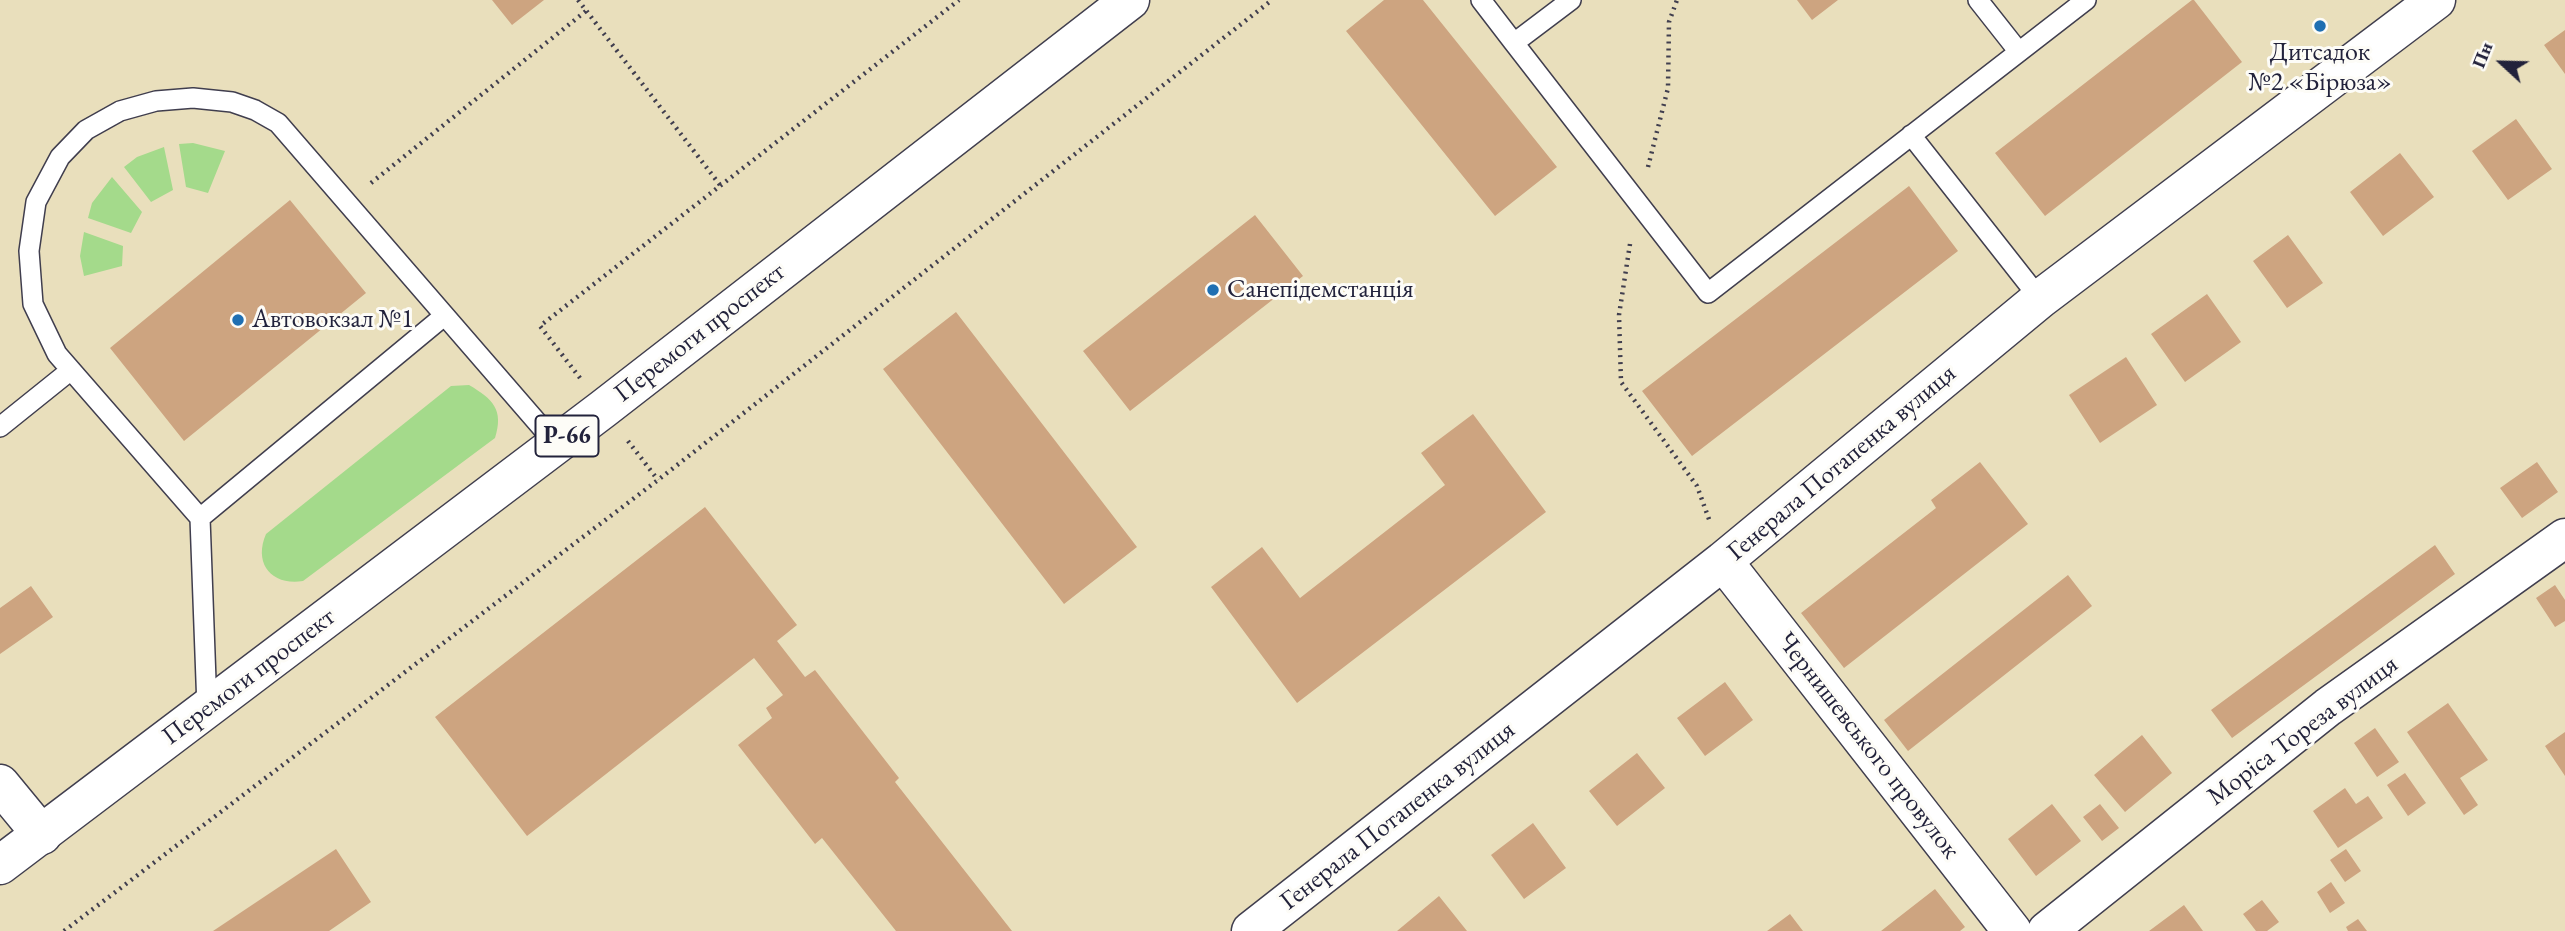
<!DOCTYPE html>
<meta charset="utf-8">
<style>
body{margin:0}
#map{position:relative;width:2565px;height:931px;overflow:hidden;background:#e9dfbc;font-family:"EB Garamond",serif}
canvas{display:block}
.north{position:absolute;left:2467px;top:28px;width:70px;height:70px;-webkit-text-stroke:5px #fdfcf7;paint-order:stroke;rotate:292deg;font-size:19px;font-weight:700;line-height:28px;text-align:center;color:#22223b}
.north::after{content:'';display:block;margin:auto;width:24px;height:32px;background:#22223b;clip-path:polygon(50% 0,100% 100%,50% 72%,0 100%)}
</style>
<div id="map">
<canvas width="2565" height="931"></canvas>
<div class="north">Пн</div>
</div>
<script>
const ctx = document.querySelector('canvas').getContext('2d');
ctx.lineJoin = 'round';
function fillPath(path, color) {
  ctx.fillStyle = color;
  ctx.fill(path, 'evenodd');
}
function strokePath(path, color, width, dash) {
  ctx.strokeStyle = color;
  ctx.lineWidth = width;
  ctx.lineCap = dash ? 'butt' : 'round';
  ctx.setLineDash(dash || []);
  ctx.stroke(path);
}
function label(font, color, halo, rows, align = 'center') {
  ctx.font = font + ' "EB Garamond",serif';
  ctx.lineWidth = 6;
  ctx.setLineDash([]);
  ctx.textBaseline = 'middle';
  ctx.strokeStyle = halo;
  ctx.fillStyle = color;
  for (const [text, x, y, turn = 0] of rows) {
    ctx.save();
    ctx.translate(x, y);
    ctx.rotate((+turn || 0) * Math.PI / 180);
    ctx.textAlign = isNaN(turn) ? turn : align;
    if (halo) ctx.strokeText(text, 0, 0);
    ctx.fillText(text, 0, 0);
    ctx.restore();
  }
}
const green = new Path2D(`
 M193,143L225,151L208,193L186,187L179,144Z
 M164,147L173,190L151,202L124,167L137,157Z
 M112,177L142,212L131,233L88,218L92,203Z
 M84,232L123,246L122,266L84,276L80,256Z
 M469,385C493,399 504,410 495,438L303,581C272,586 253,564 266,534L451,386Z`);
const building = new Path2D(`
 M492,0H544L512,25Z
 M1384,0H1423L1557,167L1495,216L1346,31Z
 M1797,0H1838L1812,20Z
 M2192,0H2194L2242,62L2045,216L1995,153Z
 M2565,30V74L2544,45Z
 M2516,119L2552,169L2508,200L2472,151Z
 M2400,153L2434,197L2383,236L2350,192Z
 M1909,186L1958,251L1692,456L1642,391Z
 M290,200L366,293L184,441L110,348Z
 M1255,215L1303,276L1130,411L1083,351Z
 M2288,235L2323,283L2287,308L2253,261Z
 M2207,294L2241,342L2185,382L2151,334Z
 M956,312L1137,547L1064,604L883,369Z
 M2126,357L2157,405L2100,443L2069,395Z
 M1473,414L1546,512L1297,703L1211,587L1262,547L1300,598L1445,485L1421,453Z
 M1980,462L2028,524L1844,668L1801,613L1936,508L1931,500Z
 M2537,462L2558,492L2522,518L2500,488Z
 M705,507L797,625L777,641L805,677L815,670L899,778L895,782L1012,931H896L822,838L815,844L738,745L772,718L766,708L783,695L754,658L527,836L435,717Z
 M2435,545L2455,574L2232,738L2211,710Z
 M2068,575L2092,606L1908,751L1884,720Z
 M2555,585L2565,600V621L2555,627L2536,598Z
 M31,586L53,617L0,654V608Z
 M1725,682L1753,720L1705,756L1677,718Z
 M2448,703L2488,760L2460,778L2478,805L2464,815L2407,732Z
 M2375,728L2399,762L2377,777L2354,743Z
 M2565,732V776L2545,746Z
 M2142,735L2172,773L2125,812L2094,775Z
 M1637,753L1665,788L1617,826L1589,791Z
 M2405,773L2426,803L2408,816L2387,785Z
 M2345,788L2356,804L2368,796L2383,818L2338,848L2313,811Z
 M2052,804L2081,841L2036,876L2008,839Z
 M2100,804L2119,828L2102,841L2083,817Z
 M1533,823L1566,868L1524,899L1491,855Z
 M336,849L371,902L329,931H213Z
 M2346,849L2361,871L2345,882L2330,860Z
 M2331,882L2345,903L2330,913L2317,892Z
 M1935,889L1965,927L1960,931H1881Z
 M1439,896L1467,931H1397Z
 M2262,900L2279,922L2267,931H2256L2243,914Z
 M2184,905L2203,931H2149Z
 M1790,914L1803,931H1767Z
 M2358,919L2367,931H2348L2346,927Z`);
const path = new Path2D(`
 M578,0L720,185
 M1648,167L1668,88L1669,22L1677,0
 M371,183L586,11
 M1630,244L1619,315L1621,382L1697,486L1710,522
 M580,378L540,326L959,0
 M628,441L658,480
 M64,931L658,480L1272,0`);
const lane = new Path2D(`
 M1481,0L1514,43
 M1571,0L1514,43L1708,293L2086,0
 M1978,0L2019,52
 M1911,135L2040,299
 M0,427L71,370
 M200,518L444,316
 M207,708L200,518L57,354L33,304L29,251L36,202L60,157L86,130L120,111L156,101L193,98L232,102L255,110L278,123L556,444`);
const street = new Path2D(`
 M1723,561L2012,931
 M0,784L42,835
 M1251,931L1723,561L2040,299L2436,0
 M2047,931L2328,707L2565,538`);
const primary = new Path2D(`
 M0,865L603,409L1130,0`);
const markers = [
 [2320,26,7,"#1f6fb2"],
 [1213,290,7,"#1f6fb2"],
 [238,320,7,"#1f6fb2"]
];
const shields = [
 [567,436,63]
];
const shieldNames = [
 ["Р-66",567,436]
];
const poiNames = [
 ["Дитсадок",2320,53,"center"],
 ["№2 «Бірюза»",2320,83,"center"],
 ["Санепідемстанція",1227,290],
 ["Автовокзал №1",252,320]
];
const streetNames = [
 ["Перемоги проспект",700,333,-38],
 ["Генерала Потапенка вулиця",1842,463,-40],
 ["Перемоги проспект",249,677,-37],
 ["Моріса Тореза вулиця",2303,731,-37],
 ["Чернишевського провулок",1868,746,52],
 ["Генерала Потапенка вулиця",1398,816,-38]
];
fillPath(green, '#a4da8b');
fillPath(building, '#cda480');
strokePath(lane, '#403e4e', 22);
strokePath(street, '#403e4e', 41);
strokePath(primary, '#403e4e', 41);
strokePath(path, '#403e4e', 4.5, [2, 5]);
strokePath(lane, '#fff', 19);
strokePath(street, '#fff', 38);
strokePath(primary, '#fff', 38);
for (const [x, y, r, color] of markers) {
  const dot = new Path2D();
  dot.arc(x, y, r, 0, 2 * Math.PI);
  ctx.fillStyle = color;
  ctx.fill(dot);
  strokePath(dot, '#fdfcf7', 2.5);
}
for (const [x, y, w] of shields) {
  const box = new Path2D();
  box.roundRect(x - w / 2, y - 20.5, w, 41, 5);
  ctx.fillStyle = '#fdfcf7';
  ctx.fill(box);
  strokePath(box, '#22223b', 2);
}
label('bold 24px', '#22223b', null, shieldNames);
label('26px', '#22223b', '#fdfcf7', poiNames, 'left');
label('26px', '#22223b', '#fdfcf7', streetNames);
</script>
